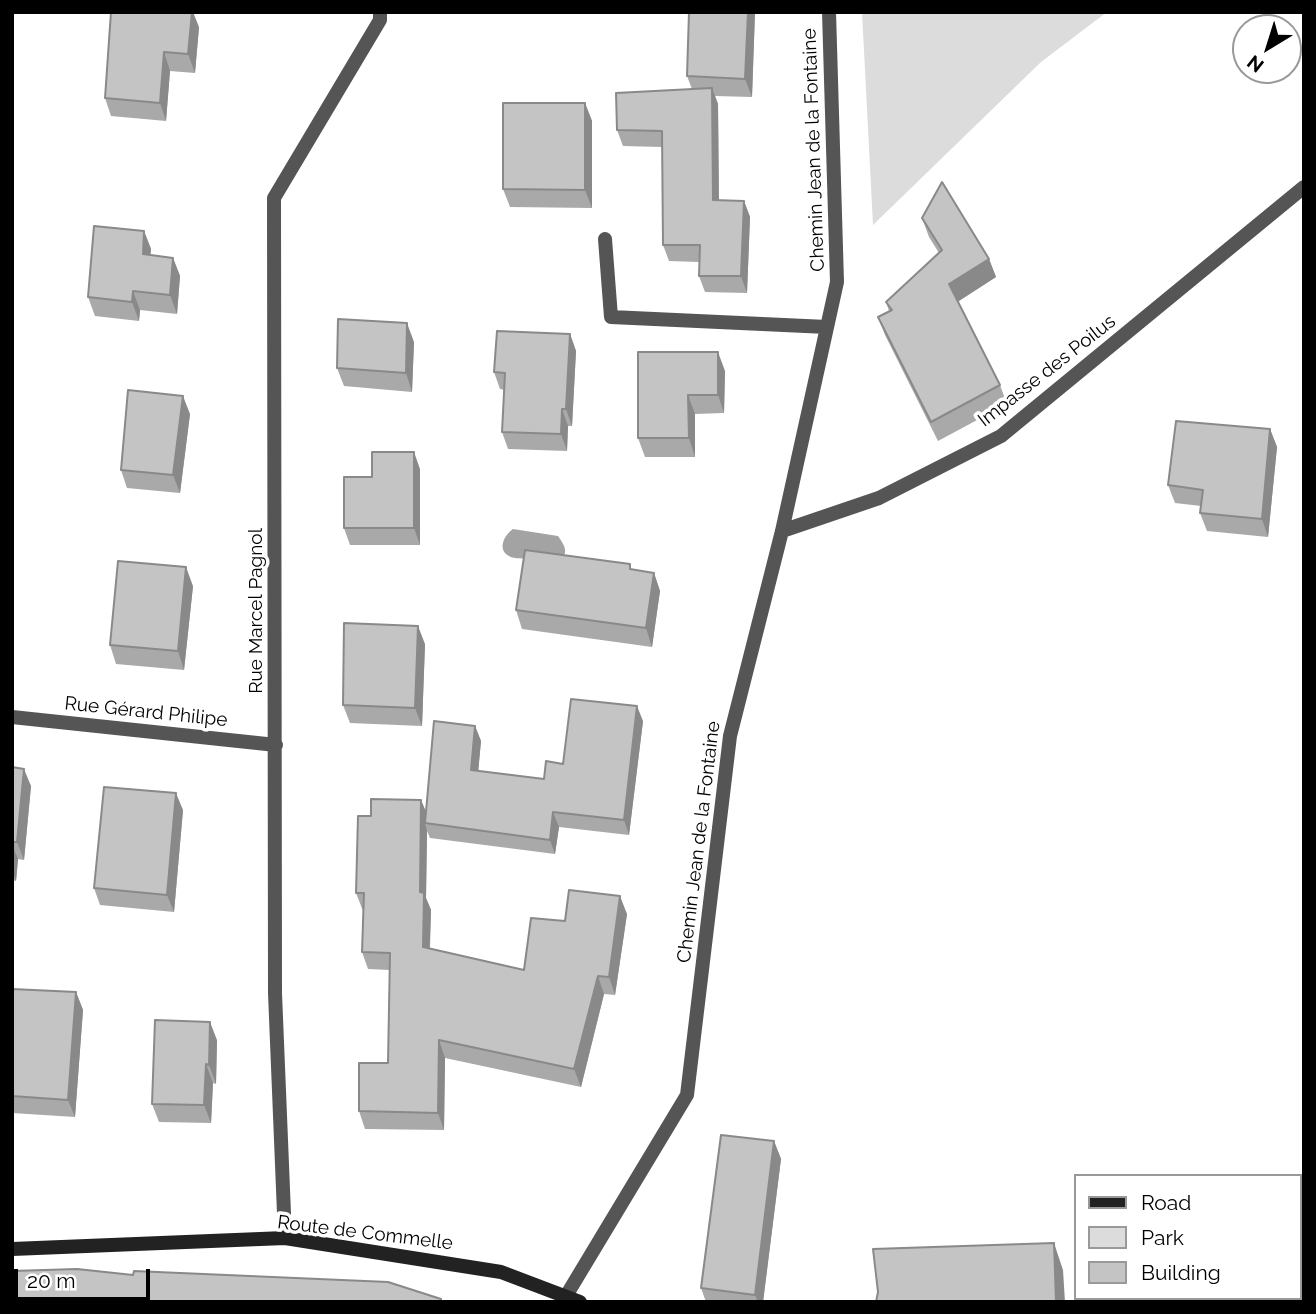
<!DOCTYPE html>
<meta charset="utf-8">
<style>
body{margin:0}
#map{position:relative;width:1316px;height:1314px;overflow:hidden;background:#fff;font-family:Raleway,sans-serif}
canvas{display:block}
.frame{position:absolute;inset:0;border:14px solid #000;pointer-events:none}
.legend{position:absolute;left:1074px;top:1174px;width:228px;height:126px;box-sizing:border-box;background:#fff;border:2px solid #999;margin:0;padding:9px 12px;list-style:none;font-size:21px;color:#000}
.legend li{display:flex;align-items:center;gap:14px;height:35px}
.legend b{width:35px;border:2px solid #999}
.north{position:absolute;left:1232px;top:14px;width:70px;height:70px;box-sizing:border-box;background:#fff;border:2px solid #999;border-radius:50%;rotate:218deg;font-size:19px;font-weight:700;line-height:28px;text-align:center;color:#000}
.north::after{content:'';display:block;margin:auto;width:24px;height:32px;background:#000;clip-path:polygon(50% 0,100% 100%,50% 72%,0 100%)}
.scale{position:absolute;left:14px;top:1269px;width:136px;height:32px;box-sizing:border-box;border:4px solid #000;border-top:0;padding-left:9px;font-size:21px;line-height:24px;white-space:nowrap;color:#000;-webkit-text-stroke:5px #fff;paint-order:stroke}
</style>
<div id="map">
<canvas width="1316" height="1314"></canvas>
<div class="frame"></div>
<ul class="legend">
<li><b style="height:9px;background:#222"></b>Road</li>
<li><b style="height:19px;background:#dcdcdc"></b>Park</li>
<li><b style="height:19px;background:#c4c4c4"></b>Building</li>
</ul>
<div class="north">N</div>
<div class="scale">20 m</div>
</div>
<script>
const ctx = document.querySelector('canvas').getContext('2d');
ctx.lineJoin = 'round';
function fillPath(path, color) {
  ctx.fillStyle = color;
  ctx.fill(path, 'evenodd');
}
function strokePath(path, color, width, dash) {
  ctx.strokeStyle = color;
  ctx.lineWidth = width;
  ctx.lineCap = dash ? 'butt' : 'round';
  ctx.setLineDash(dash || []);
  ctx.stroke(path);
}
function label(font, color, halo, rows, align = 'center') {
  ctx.font = font + ' Raleway,sans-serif';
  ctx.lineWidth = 7;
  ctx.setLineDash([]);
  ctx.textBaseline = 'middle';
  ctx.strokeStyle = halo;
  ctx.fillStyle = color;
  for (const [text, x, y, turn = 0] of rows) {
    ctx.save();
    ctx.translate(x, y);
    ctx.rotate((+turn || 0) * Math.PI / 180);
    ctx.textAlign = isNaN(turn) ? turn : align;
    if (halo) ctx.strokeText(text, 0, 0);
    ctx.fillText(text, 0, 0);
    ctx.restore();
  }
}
const green = new Path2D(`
 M862,12H1107L1041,62L873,225Z`);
const water = new Path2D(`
 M513,529L558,536C581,566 543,562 526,559C522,558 513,559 509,556C497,550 504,535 513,529Z`);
const street = new Path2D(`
 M605,239L611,317L827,327
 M782,531L879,498L1001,436L1304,187
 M12,717L276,745
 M285,1238L275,993L274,198L380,20V12
 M566,1296L687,1095L730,736L782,531L837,282L829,12`);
const secondary = new Path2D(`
 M12,1249L285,1238L501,1272L580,1302`);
const wall = new Path2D(`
 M111,12L199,27L195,73L170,71L166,121L111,116L105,98Z
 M689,12H755L752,97L715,96L718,104L719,200L744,201L750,217L747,293L705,292L699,276V262L669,261L663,245L662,147L623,146L617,130L692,89L687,76Z
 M585,103L592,121V208L510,207L503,189Z
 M922,218L989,259L996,277L958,301L1000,385L1007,404L938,441L885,335L878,317L889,311L886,302L939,253L929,237Z
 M144,231L151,249L150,255L173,258L180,276L177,314L140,310L139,321L95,316L88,297Z
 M570,334L576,351L572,426H568L567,451L508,449L502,432L505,390L500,389L494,372Z
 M414,342L412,392L344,386L337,368Z
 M638,352L725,371L724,413L695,414V457H645L638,438Z
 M190,414L180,493L127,488L121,470Z
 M1270,429L1277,447L1268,537L1207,531L1200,513L1201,506L1175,503L1168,485Z
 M420,469V545H350L344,528L372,477Z
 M632,570L654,573L660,591L652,647L522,629L516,610Z
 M193,586L184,670L116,664L110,645Z
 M425,644L422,726L350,723L343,705Z
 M643,721L629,835L559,827L555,854L430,838L427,831L426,898L431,910L430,949L524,970L565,921L627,914L615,995L604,994L581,1087L445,1058L444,1130L365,1129L359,1111L388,1063L390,970L368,969L362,952L363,911L356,893L371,816L421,800L426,812L475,726L481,741L478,771L544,779L563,764Z
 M12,767L31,786L24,860L18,859L16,881L12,880Z
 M183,810L174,912L100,905L94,888Z
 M12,989L76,992L83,1010L75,1117L12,1113Z
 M217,1040L216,1084L213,1083L211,1123L159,1122L152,1104Z
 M774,1141L781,1159L763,1302H706L701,1288Z`);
const shadedWall = new Path2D(`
 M192,12H193L199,27L195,73L188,54Z
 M748,12H755L752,97L745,79Z
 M164,52L170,71L166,121L160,103Z
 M712,88L718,104L719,216L713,200Z
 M585,103L592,121V208L585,190Z
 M744,201L750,217L747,293L741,276Z
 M144,231L151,249L149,272L143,254Z
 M173,258L180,276L177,314L170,295Z
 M989,259L996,277L956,303L949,284Z
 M133,291L140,310L139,321L132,302Z
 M407,323L414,342L412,392L406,373Z
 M570,334L576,351L572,426L566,409Z
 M718,352L725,371L724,413L718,395Z
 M688,395L695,414V457L689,438Z
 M183,396L190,414L180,493L173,475Z
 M562,409L568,426L567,451L561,434Z
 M1270,429L1277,447L1268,537L1262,519Z
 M414,452L420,469V545L414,528Z
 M186,567L193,586L184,670L178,651Z
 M654,573L660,591L652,647L646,628Z
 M418,626L425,644L422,726L415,708Z
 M637,706L643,721L629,835L624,820Z
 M475,726L481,741L477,785L471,770Z
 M24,769L31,786L24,860L17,842Z
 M176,793L183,810L174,912L167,895Z
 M421,800L428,817L425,823L427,831L426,898L431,910L429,965L423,947L420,892Z
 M553,812L559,827L555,854L550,840Z
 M12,844L18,859L16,881L12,871Z
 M620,896L627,914L615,995L609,977Z
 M598,976L604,994L581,1087L574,1069Z
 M76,992L83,1010L75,1117L68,1100Z
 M210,1022L217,1040L216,1084L209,1065Z
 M439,1040L445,1058L444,1130L438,1113Z
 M206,1064L213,1083L211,1123L204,1105Z
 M774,1141L781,1159L763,1302H758L755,1295Z
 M1054,1243L1063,1270L1065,1302H1056Z`);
const building = new Path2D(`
 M111,12H192L188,54L164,52L160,103L105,98Z
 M689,12H748L745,79L687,76Z
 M712,88L713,200L744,201L741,276H699L700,245H663L662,131L617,130L616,93Z
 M503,103H585V190L503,189Z
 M942,182L989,259L949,284L1000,385L931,422L878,317L892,310L886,302L942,250L922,218Z
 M94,226L144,231L143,254L173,258L170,295L133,291L132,302L88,297Z
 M338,319L407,323L406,373L337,368Z
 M497,331L570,334L566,409H562L561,434L502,432L505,373L494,372Z
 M638,352H718V395H688L689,438H638Z
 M128,390L183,396L173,475L121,470Z
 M1176,421L1270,429L1262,519L1200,513L1203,490L1168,485Z
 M372,452H414V528H344V477H372Z
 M525,550L630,564V569L654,573L646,628L516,610Z
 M118,561L186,567L178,651L110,645Z
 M344,623L418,626L415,708L343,705Z
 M571,699L637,706L624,820L553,812L550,840L425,823L434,721L475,726L471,770L544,779L546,761L563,764Z
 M12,767L24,769L17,842H12Z
 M104,787L176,793L167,895L94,888Z
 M371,799L421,800L420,892L424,893L423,947L524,970L531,918L565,921L569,890L620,896L609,977L598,976L574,1069L439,1040L438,1113L359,1111V1063H388L390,953L362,952L364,893H356L358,816H371Z
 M12,989L76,992L68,1100L12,1096Z
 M155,1020L210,1022L209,1065L206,1064L204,1105L152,1104Z
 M721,1135L774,1141L755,1295L701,1288Z
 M1054,1243L1056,1302H876L878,1292L873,1249Z
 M77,1269L133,1275L134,1271L388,1282L441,1299V1302H12V1271Z`);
const streetNames = [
 ["Chemin Jean de la Fontaine",814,150,-92],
 ["Impasse des Poilus",1047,371,-38],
 ["Rue Marcel Pagnol",256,611,-90],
 ["Rue Gérard Philipe",146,712,6],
 ["Chemin Jean de la Fontaine",699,842,-83],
 ["Route de Commelle",365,1233,7]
];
fillPath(green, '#dcdcdc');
fillPath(water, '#a3a3a3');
strokePath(street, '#555', 14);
strokePath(secondary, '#222', 14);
fillPath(wall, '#a9a9a9');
fillPath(shadedWall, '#898989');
fillPath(building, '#c4c4c4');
strokePath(building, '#898989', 2);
label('19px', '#000', '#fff', streetNames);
</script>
